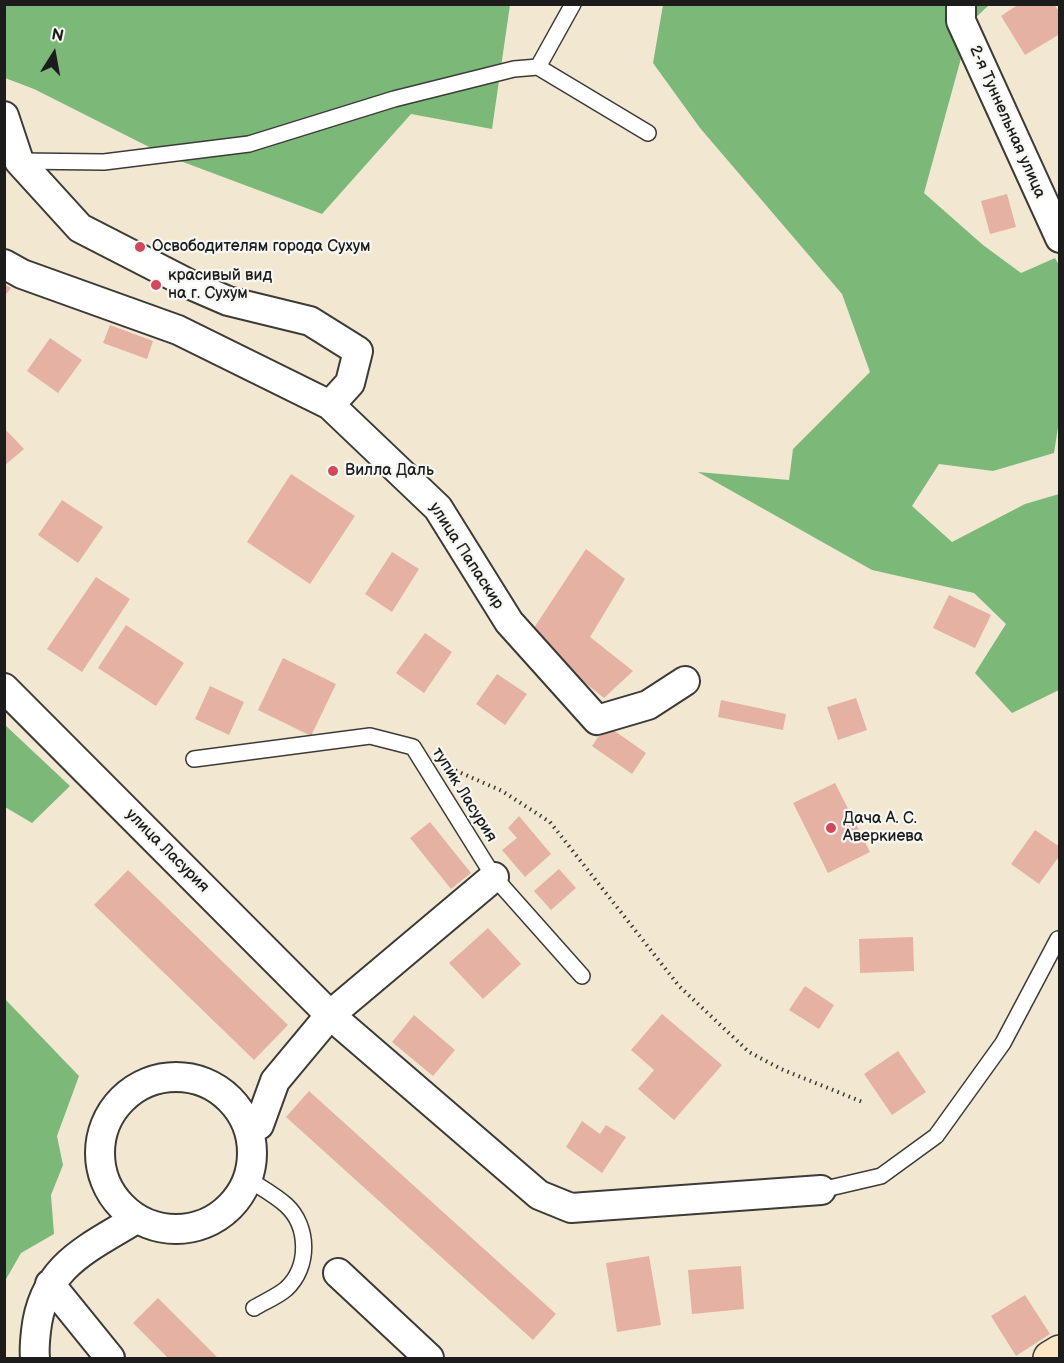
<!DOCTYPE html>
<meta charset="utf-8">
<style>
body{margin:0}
#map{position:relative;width:1064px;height:1363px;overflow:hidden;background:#f2e8d2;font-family:"Balsamiq Sans",sans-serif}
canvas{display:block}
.frame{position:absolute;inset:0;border:6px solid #1c1c1c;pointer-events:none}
.north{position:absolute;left:24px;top:24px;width:60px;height:60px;-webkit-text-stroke:4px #f6f6f2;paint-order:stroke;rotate:11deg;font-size:16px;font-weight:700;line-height:24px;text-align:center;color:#1c1c1c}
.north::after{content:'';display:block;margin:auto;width:21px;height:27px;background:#1c1c1c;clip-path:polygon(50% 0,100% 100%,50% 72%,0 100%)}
</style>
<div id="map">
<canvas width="1064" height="1363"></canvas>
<div class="frame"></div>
<div class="north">N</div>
</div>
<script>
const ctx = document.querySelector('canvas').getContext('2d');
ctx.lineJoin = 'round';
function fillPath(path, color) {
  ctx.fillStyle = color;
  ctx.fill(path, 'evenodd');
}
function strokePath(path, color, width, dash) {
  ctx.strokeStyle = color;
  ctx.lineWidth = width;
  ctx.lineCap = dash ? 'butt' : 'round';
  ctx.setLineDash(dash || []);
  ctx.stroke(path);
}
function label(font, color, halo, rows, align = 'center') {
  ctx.font = font + ' "Balsamiq Sans",sans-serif';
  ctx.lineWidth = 4.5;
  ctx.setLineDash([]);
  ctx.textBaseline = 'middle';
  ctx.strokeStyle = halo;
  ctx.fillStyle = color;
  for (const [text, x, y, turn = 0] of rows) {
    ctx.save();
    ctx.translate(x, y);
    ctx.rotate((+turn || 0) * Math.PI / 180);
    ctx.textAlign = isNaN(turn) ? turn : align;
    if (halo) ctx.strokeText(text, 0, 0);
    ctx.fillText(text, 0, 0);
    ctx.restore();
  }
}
const forest = new Path2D(`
 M4,5H510L492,129L411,114L322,214L167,156L34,89L5,78Z
 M663,5H989L971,22L924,193L983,245L1021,273L1055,258L1060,267L1059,421L1054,453L993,471L939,464L912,506L952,542L1025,504L1059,494V690L1012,713L975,673L1006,624L974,593L872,570L698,472L789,480L793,449L870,372L842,294L700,128L653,63Z
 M4,724L70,786L32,823L5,807Z
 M5,999L79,1076L57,1136L63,1165L51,1195L54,1234L21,1253L5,1281Z`);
const building = new Path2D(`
 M1019,4H1054L1060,13V34L1025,55L1001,16Z
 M1007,194L1016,227L990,234L981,201Z
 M4,284L11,288L4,297Z
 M110,325L153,341L147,359L103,343Z
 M50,338L82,360L58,393L27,371Z
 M4,428L24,449L4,466Z
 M291,474L355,516L310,584L247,542Z
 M62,500L103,527L78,563L38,535Z
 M586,549L625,579L590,637L633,671L604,698L528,637Z
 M392,552L419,569L392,612L365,594Z
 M96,577L130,599L82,672L47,649Z
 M949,595L991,615L975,648L933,628Z
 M126,625L184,663L156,706L98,668Z
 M425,633L452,652L424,693L396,673Z
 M283,658L336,684L311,736L258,710Z
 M497,674L527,694L505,725L476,704Z
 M210,686L244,702L229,735L195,719Z
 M856,698L867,730L838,740L827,707Z
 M721,700L786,714L783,730L718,717Z
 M606,725L646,753L632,774L592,746Z
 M835,783L870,852L828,873L793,803Z
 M519,816L551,854L525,877L502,850L517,838L508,828Z
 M430,822L471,873L451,889L410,838Z
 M1035,830L1060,847V855L1039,884L1011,864Z
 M559,869L576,888L551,910L534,891Z
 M128,870L288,1025L254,1060L94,905Z
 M488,928L521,964L483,999L449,963Z
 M913,937L914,971L860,973L859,939Z
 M805,986L834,1005L819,1029L789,1010Z
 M662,1014L722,1065L674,1120L638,1089L654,1070L631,1050Z
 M414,1015L455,1050L433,1076L392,1042Z
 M898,1051L926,1092L892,1115L864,1074Z
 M309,1091L556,1314L533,1340L286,1117Z
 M582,1121L600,1134L606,1125L626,1137L602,1173L566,1147Z
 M649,1256L661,1325L617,1332L606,1263Z
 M741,1266L744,1309L692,1314L688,1270Z
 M1025,1295L1050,1334L1016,1356L991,1316Z
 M158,1298L218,1358H168L133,1323Z`);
const path = new Path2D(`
 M450,768L502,791L550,822L679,986L749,1052L781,1069L865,1103`);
const lane = new Path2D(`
 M538,67L573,4
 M19,161L104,162L249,144L394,99L514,69L538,67L648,133
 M194,759L370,736L413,747L494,877L582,976
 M248,1179C260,1187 275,1195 286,1205C309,1226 310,1267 286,1289C278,1296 264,1302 254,1308
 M821,1190L881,1176L936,1136L1003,1043L1058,939`);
const street = new Path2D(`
 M961,4V21L1060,238
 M4,116L19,161L80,228L191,285L228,301L310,321L358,351L350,383L330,405
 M4,264L22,274L178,330L330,405L438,508L509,622L597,720L648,705L685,681
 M4,688L330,1015L539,1195L571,1208L821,1190
 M100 1153a76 76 0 1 1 152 0a76 76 0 1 1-152 0Z
 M249,1130L259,1125L275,1081L330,1015L494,877
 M338,1273L429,1358
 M50,1284L110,1358
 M35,1358C34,1349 35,1340 36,1331C43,1266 87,1249 136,1219`);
const secondary = new Path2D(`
 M1050,1358L1060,1352`);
const markers = [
 [140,247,6,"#d1495b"],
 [156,285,6,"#d1495b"],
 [333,471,6,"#d1495b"],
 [831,828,6,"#d1495b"]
];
const streetNames = [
 ["2-я Туннельная улица",1007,122,66],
 ["улица Папаскир",466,556,57],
 ["тупик Ласурия",464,795,58],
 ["улица Ласурия",167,851,45]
];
const poiNames = [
 ["Освободителям города Сухум",152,247],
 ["красивый вид",168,276],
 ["на г. Сухум",168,294],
 ["Вилла Даль",345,471],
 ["Дача А. С.",843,819],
 ["Аверкиева",843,837]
];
fillPath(forest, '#7cb979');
fillPath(building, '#e5b1a2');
strokePath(lane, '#3c3b37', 18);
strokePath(street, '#3c3b37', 32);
strokePath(secondary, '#3c3b37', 36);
strokePath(path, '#3c3b37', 4, [1.5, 4.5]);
strokePath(lane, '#fff', 15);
strokePath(street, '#fff', 28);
strokePath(secondary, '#fce6c4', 33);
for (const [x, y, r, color] of markers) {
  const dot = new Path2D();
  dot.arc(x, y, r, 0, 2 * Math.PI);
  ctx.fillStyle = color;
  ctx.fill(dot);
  strokePath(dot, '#f6f6f2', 2);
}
label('16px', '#1c1c1c', '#f6f6f2', streetNames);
label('16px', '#1c1c1c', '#f6f6f2', poiNames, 'left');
</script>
